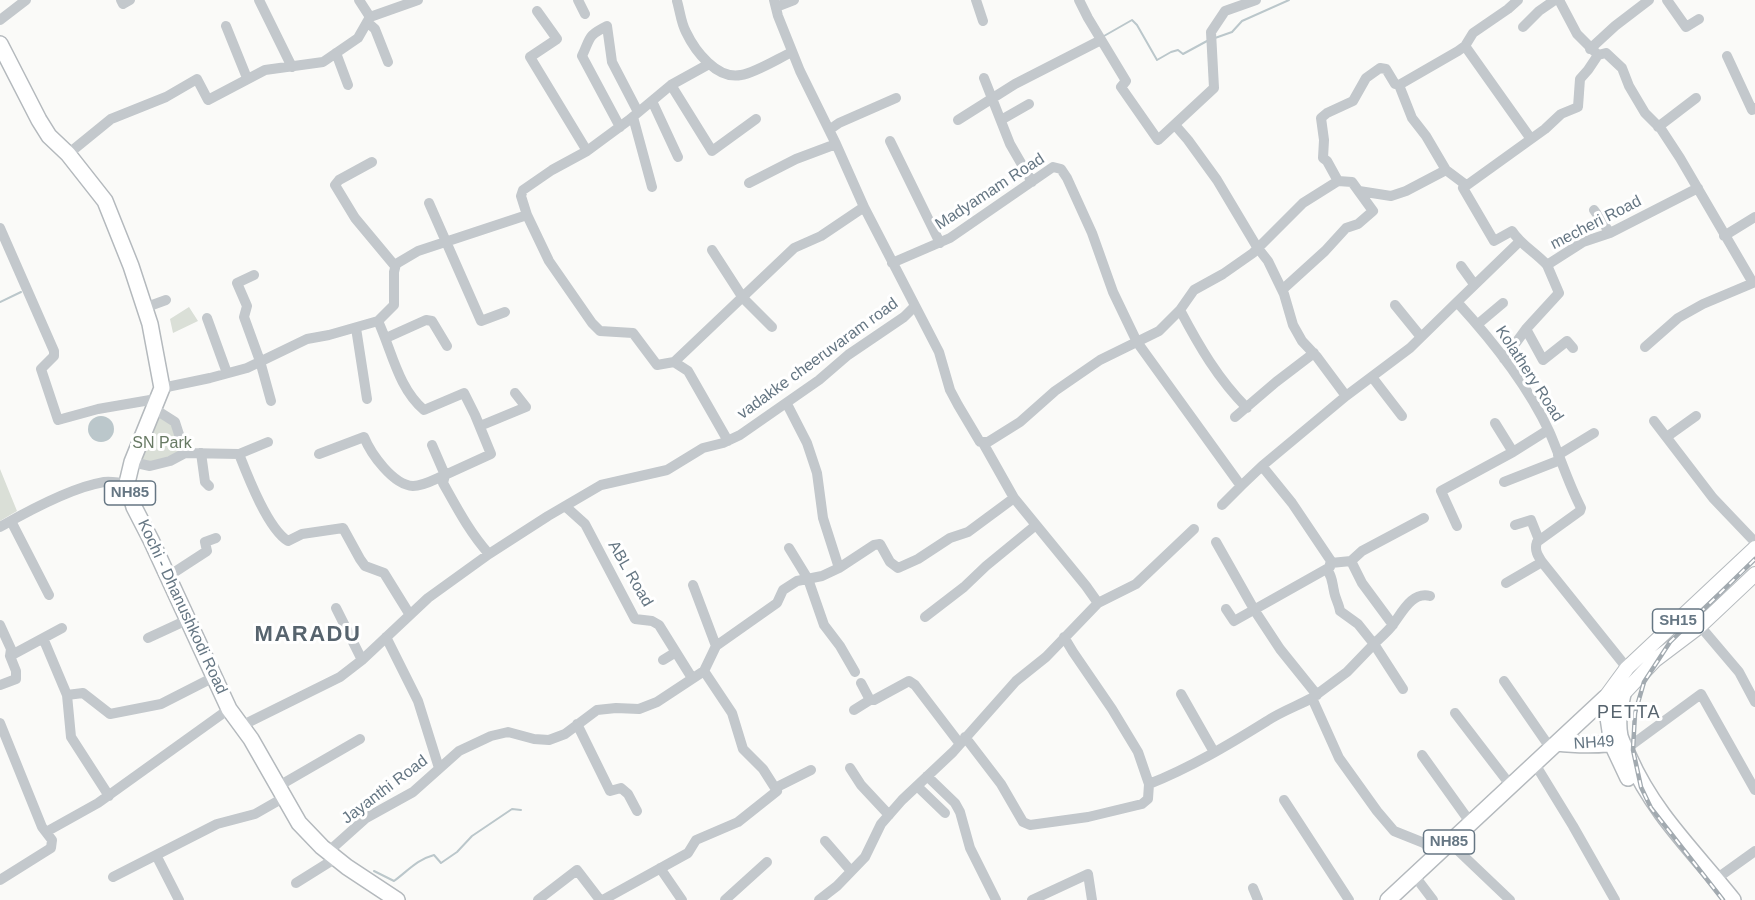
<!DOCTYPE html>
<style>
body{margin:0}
canvas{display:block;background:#fafaf8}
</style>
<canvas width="1755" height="900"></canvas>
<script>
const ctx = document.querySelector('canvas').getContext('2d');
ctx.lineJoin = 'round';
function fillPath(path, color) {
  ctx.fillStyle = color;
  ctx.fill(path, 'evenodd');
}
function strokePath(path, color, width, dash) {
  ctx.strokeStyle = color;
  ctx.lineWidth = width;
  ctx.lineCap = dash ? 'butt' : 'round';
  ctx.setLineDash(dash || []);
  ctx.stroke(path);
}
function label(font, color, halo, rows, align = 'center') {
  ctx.font = font + ' Arial,sans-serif';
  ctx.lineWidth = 6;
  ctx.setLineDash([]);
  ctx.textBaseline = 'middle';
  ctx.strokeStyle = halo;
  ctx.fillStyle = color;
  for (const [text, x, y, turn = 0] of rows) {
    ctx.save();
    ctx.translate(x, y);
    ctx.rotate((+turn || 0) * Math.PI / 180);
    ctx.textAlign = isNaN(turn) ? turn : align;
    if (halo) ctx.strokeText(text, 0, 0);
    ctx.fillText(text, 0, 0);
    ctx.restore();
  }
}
const green = new Path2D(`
 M189,307L198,321L173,333L170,319Z
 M157,415L169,420L182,446C171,466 159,463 139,460Z
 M0,469L17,511L0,521Z`);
const water = new Path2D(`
 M88 429a13 13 0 1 1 26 0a13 13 0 1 1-26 0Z`);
const stream = new Path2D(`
 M1104,36L1132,20L1137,25L1157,60L1171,52L1178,50L1183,54L1207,41
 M1215,38L1232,32L1242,21L1289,0
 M0,302L21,292
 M374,871L394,881C409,870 416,860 434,855L441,863L457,852L472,836L512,809L521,810`);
const minor = new Path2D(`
 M121,0L123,4L130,0
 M259,0L292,67
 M359,0L370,17
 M578,0L585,14
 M774,0L778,16L800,71L836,144L864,207L939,352L950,390L958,405L980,442H988L1020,422L1055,391L1100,360L1159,331L1180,310L1194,290L1223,274L1253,253L1303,203L1338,181L1352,182L1373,211L1358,224L1346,228L1325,251L1282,290
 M976,0L983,21
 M1079,0L1088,18L1126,81L1121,87L1158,140L1214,88L1211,32L1225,11L1256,0
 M1559,0L1577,34L1598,55L1606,53L1622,68L1629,86L1645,113L1661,129L1680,158L1753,283L1755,282
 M1667,0L1686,27L1699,19
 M677,1C680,11 681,23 686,32C695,51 717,80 741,75C755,73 779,58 792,52
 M776,7L794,0
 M537,11L557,39L530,57L587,151
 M0,20L26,0
 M367,22L375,29L388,62
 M226,26L247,78
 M1523,27L1539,11L1555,0
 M1465,46L1531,139
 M1590,49L1615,26L1649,0
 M336,53L348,85
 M1727,56L1752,110L1755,108
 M709,64L671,85L629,120L587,151L552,170L523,190L521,196L527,215L549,261L592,323L600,331L633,333L657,365L674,362L688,371L728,441
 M984,78L1010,144L1032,182
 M671,85L712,151L756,119
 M1399,85L1412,118L1426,136L1446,170L1466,185
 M652,101L678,157
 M633,117L652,187
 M958,120L1015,84L1101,40
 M1001,120L1029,104
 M1175,125L1188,140L1217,180L1257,247L1268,261L1284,294L1293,325L1302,341L1317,357L1346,396
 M620,127L582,56C591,37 587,36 607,26L612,62L638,112
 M1658,127L1696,98
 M829,130L839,123L896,98
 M890,141L940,243
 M68,154L111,119L166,97L197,79L208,100L265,70L323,62L358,38L370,17L418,0
 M372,162L339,180L335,185L355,218L395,266
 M1338,181L1327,161L1323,158L1324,140L1321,118L1327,113L1353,101L1366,78L1380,68L1386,69L1395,84L1399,85L1458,51L1465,46L1473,33L1508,9L1518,0
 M749,183L796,159L836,144
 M1359,191L1391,196L1406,191L1446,170
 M429,203L481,321L505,312
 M1594,210L1610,233
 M0,228L54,351V356L41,369L58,420L98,409L156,399
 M1724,236L1755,217
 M712,250L743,298L772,327
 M892,263L950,238L1053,167L1061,169L1067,178L1092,233L1113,292L1137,342L1241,486L1262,466
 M1547,265C1535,252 1521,245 1512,231L1494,241L1463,188L1545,129L1561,114L1578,107L1580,79L1588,70L1598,55
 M1461,266L1474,284
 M254,275L237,283L247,306L244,317L260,361L271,401
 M1457,302L1519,242
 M1395,305L1421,337
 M144,308L166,300
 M1180,310C1199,346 1218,379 1247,408
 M207,318L227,373
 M378,321L394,305V272L396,264L418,251L527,215
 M1478,324L1503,303
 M356,328L367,399
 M1526,329L1543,360L1567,341L1573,348
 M386,338L426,320L432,321L447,346
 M1645,347L1678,318L1703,304L1753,283
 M1504,359L1526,329L1559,293L1547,265L1583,242L1610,233L1698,188
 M674,362L794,248L821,236L864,207
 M1372,377L1402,416
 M162,388L210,378L247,368L307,339L329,335L378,321C392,351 398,388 424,410L464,393L475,415L491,454L445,475L443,483C457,508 470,533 489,554L548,516L601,485L667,470L703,448L723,443L740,435L819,380L848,355L904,317L915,306
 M787,404L807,443L817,473L823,518L839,568
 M153,408L175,422L185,453
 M1235,417L1276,382L1314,353
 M1654,421L1713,498L1755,542
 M1495,423L1513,452
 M480,426L526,407L515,393
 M1668,436L1696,416
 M201,453L205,482L209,486
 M239,454L268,442
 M319,454L364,437C371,454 393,485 413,486C424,486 435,479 445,475L432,445
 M1558,455L1594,433
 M132,462L150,466L170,461L185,453L239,454C248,477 268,529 288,541L302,534L343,528L360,559L365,566L384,573L410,615
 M1504,482L1560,460
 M1222,505L1241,486
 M565,506L585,524L635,619L652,621L659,625L692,678
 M11,521L49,595
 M1515,525L1531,520L1539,540
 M1457,526L1441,491L1513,452L1548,430
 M0,527C28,511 73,487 104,482C111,481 120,483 127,483
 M1216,542L1255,611L1280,649L1317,695
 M789,548L808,579L824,625L840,646L855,672
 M1351,561L1362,551L1424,518
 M1331,563L1351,561L1362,583L1393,625
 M167,577L207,551L205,542L216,538
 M1506,583L1542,562
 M693,585L716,646
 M1430,596C1411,591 1401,615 1391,627C1386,633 1380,638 1374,644L1358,624L1340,611C1339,604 1335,598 1334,591C1332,583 1333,579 1328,571L1331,561L1292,503L1262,466L1346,396L1410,348L1457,302C1490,338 1528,386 1549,431C1560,456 1568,483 1581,508L1580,511L1537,542C1534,550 1538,556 1542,562L1627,668
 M1098,603L1136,584L1194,529
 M336,608L362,660
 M1226,609L1234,621L1330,567
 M925,617L964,587L986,566L1036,525
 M0,625L11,649L10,656
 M1700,626L1739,672L1755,702
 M386,637L418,701L439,768
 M1064,637L1073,652L1112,709L1138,752L1149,784C1190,768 1230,744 1267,721C1280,712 1297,706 1312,698L1339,758L1377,811L1394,831L1424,843L1436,855
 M43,638L67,695L71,737L109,796
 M148,638L187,620
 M663,660L676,652
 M1504,681L1551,749
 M861,683L870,700H874L909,681L915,685L960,744
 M0,685L16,679V671L10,656L62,628
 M1181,694L1214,752
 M67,695L83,693L110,714L161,704L214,677
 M1312,698L1347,672L1374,644L1403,689
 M854,710L870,700
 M1455,713L1511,786
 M0,723L42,827L52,840L51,848L0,880
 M577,724L610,791L621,788L628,794L637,811
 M241,726L340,677L362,660L428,598L489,554
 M965,737L1001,784L1023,822L1030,825L1088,817L1142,804L1148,799L1149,784
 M1626,749L1701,694L1755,790
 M1422,755L1470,822
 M1535,764L1573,826L1615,900
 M850,768L861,785L889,815
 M927,776L955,803L960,812L970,848L996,900
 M917,786L945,813
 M277,787L360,739
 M775,788L811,770
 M1284,800L1349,900
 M46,832L98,803L229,709
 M825,841L851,871
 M1449,842L1510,900
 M328,852L366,818L413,792L459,751L491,736L508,732L534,739L549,740L565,734L597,710L616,708L639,709L657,702L704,671L716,646L777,603L783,590L797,581L822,576L839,568L874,545L880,544L890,562L898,568L918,559L950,538L968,532L1014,498
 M156,855L179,900
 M660,868L682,900
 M1414,875L1433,900
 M113,877L217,824L255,814L283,798
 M1716,879L1755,851
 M296,883L336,858
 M1253,888L1258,900
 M538,900L577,870L600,900
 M603,900L688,853L696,840L738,822L777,791L763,769L743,749L732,713L704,671
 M725,900L767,862
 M819,900L837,886L865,857L881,824L902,800L953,752L1016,681L1046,657L1098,603L1086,586L1014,498L983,443
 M1032,900L1088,874L1092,900`);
const major = new Path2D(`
 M1623,694L1655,660L1700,626L1755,574
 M1605,698L1627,668L1755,548`);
const highway = new Path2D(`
 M0,44L39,120L49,136L68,154L105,201L131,266L150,324L162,388L132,462L127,483L134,507L151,540L229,709L251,739L299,823L322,847L347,867L397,900
 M1605,698L1612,744L1628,778
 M1557,743C1572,745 1605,746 1619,742
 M1388,900L1605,698L1623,694C1620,708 1617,721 1620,736C1622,743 1626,750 1629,757C1654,814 1695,852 1733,900`);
const rail = new Path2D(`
 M1723,900L1651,808L1641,787L1633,750L1635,713L1644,682L1670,642L1755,559`);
const shields = [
 [130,493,51],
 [1678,621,51],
 [1449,842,51]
];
const shieldNames = [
 ["NH85",130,493],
 ["SH15",1678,621],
 ["NH85",1449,842]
];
const streetNames = [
 ["Madyamam Road",990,192,-33],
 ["mecheri Road",1596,223,-27],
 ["vadakke cheeruvaram road",818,359,-36],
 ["Kolathery Road",1529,374,57],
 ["ABL Road",630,574,60],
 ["Kochi - Dhanushkodi Road",182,607,65],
 ["NH49",1594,743,-4],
 ["Jayanthi Road",385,790,-37]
];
const parkNames = [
 ["SN Park",162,444]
];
const neighbourhoodNames = [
 ["PETTA",1629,713]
];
const districtNames = [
 ["MARADU",308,635]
];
fillPath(green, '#dadfd7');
fillPath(water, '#bbc7cb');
strokePath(stream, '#bbc7cb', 2);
strokePath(major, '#b5babe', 16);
strokePath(highway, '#b4b9bd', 18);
strokePath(minor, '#c3c8cc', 10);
strokePath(major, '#fff', 14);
strokePath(highway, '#fff', 15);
strokePath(rail, '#a2aab0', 4.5);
strokePath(rail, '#fff', 2, [7]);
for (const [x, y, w] of shields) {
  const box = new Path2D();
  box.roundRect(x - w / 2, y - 12, w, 24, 4.5);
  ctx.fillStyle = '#fff';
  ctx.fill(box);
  strokePath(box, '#657683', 1.5);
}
label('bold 15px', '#657683', null, shieldNames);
label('16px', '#657683', '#fff', streetNames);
label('16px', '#687a64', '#fff', parkNames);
ctx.letterSpacing = '1.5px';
label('18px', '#57646e', '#fff', neighbourhoodNames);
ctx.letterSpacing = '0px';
ctx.letterSpacing = '1.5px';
label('bold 22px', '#57646e', '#fff', districtNames);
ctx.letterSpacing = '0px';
</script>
